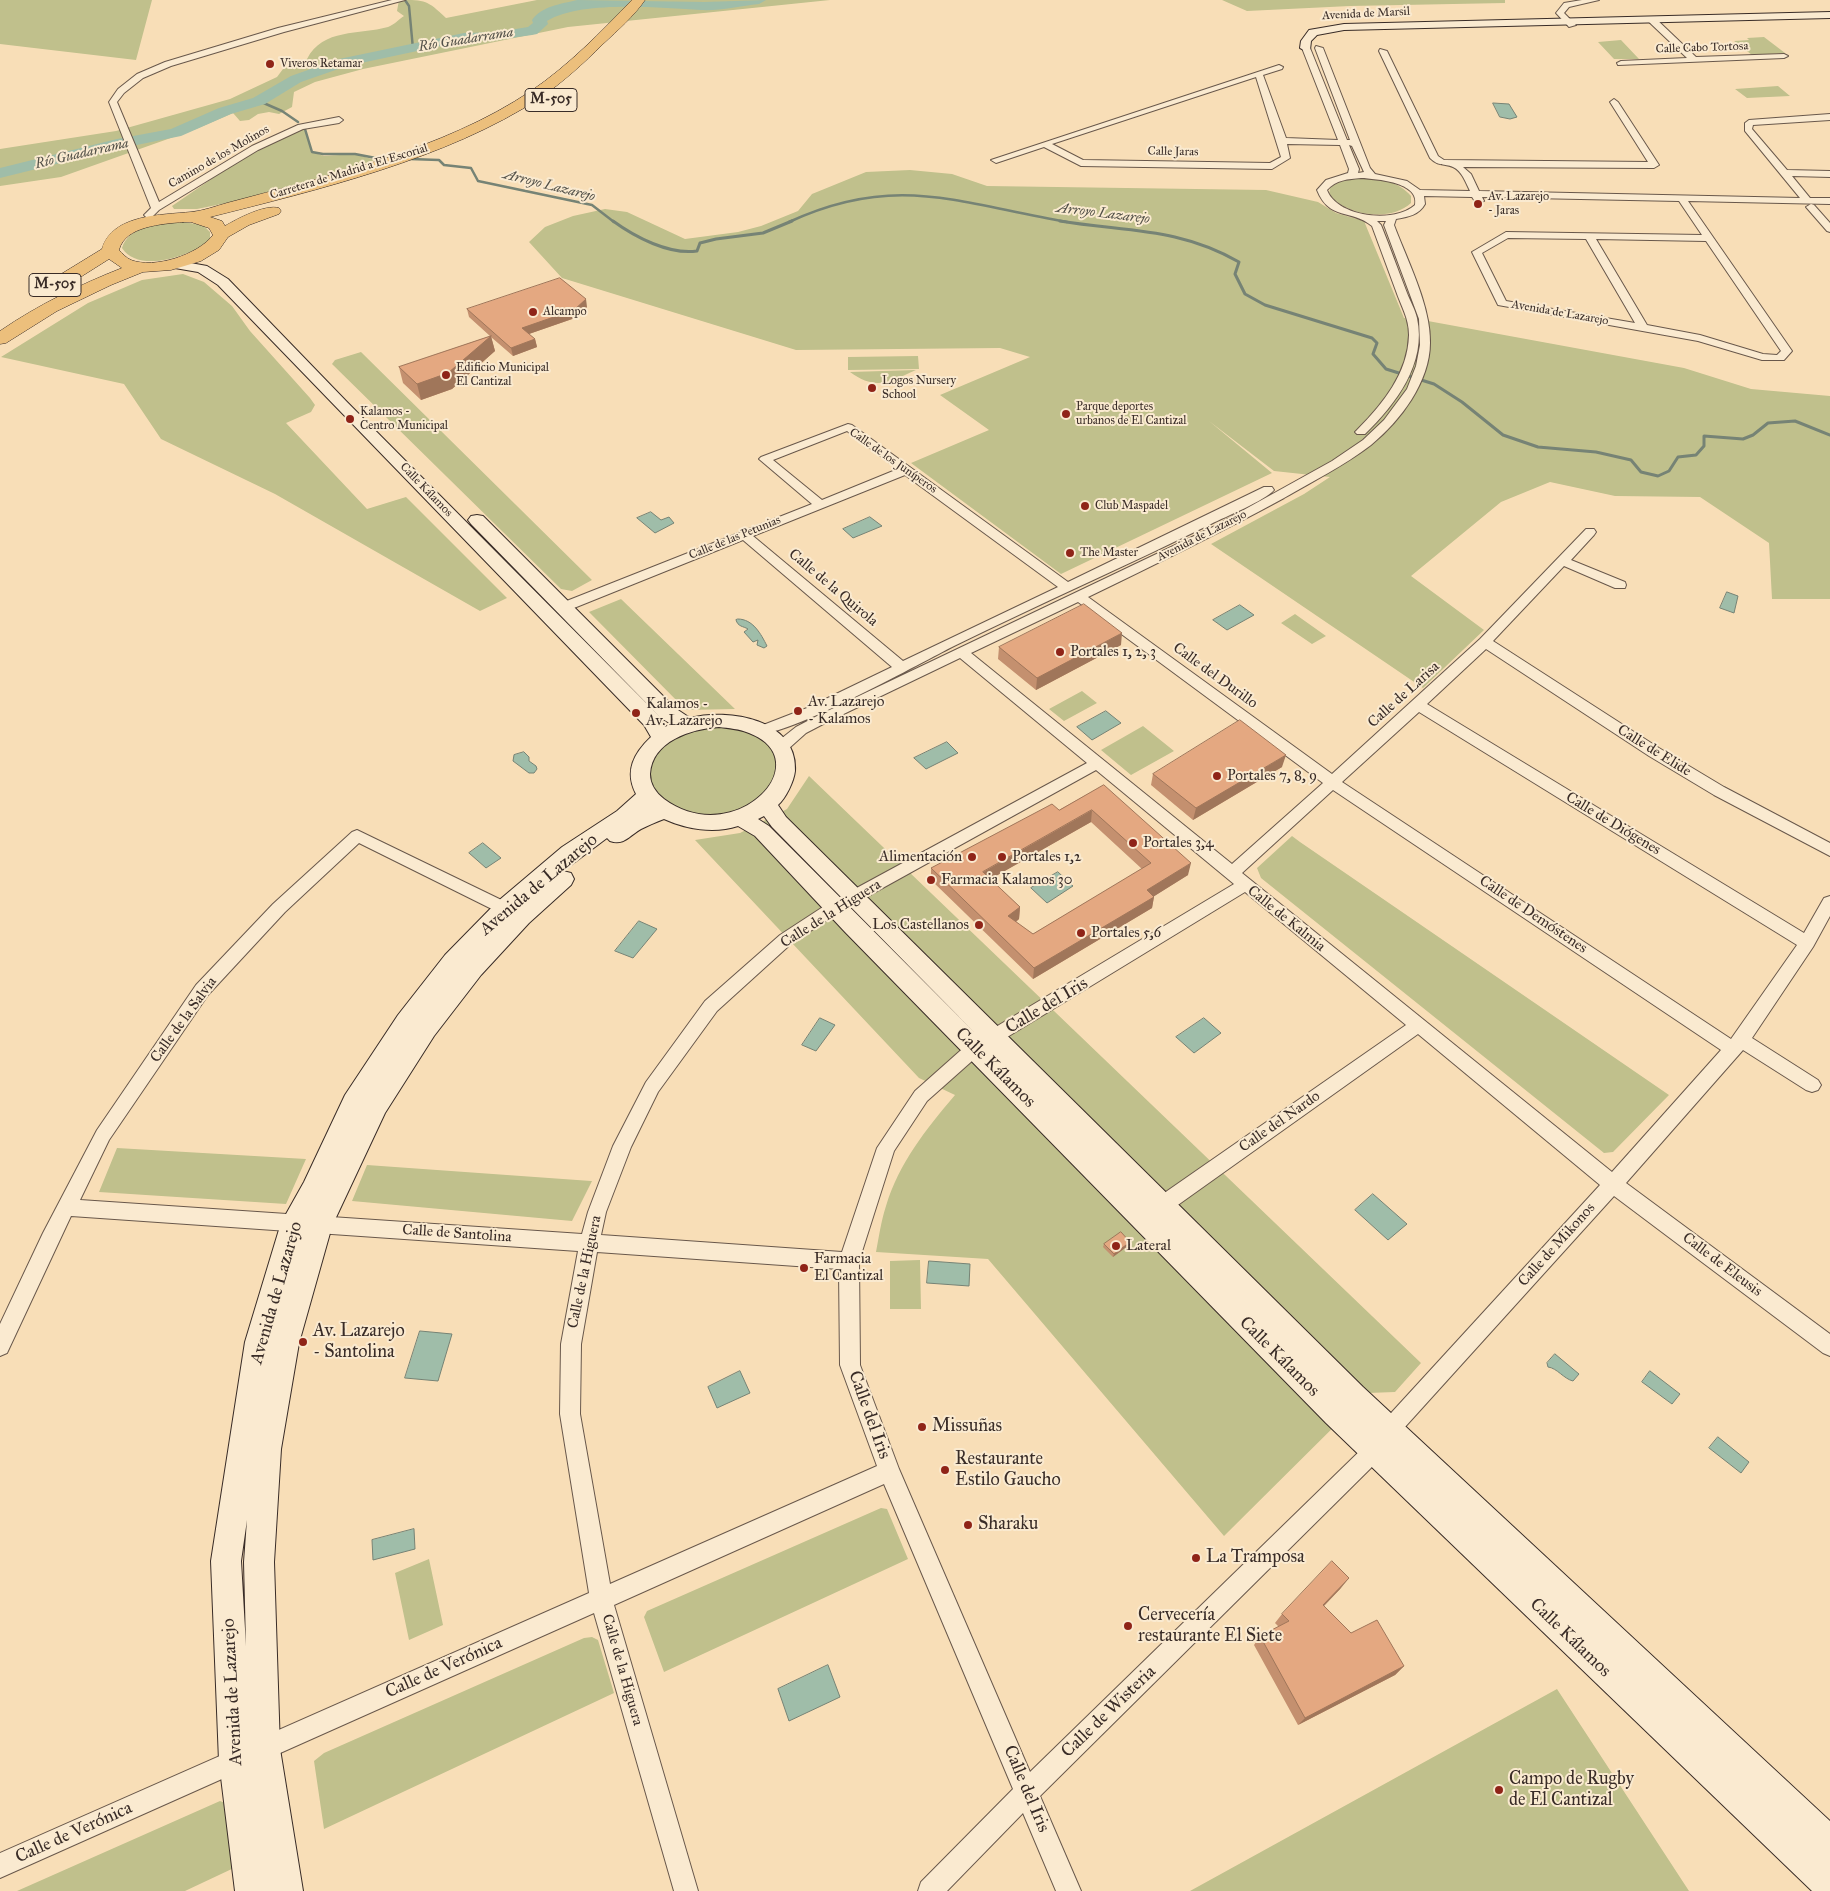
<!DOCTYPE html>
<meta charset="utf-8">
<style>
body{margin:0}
canvas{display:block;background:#f8deb7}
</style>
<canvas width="1830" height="1891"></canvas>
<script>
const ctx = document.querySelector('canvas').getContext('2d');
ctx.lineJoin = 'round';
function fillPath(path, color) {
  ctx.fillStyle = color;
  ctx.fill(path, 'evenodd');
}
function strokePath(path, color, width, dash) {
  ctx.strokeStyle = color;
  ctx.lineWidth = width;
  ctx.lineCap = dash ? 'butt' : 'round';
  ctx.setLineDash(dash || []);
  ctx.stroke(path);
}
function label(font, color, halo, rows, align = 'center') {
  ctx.font = font + ' "IM FELL Great Primer",serif';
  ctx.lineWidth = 4;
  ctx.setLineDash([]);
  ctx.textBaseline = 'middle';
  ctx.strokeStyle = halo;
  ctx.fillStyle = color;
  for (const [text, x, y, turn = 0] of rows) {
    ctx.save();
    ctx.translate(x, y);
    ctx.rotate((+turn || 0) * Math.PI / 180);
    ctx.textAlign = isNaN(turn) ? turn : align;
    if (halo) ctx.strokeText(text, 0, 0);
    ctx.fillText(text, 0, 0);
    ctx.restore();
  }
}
const green = new Path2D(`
 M0,0H152L136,60L0,44Z
 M399,0C426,0 427,0 446,18L537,0H830L568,27L363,69L315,82L294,92L292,107L279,114L269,112L258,114L249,120L240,121L233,113L196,129L61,177L0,186V149L116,131L230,99L277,77L283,69L307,59C323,28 359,35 388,27C394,25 399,19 404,16L397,11Z
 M1222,0H1505V3L1350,6L1247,11Z
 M1764,37L1785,53L1752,55L1734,41L1749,40L1747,38Z
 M1621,40L1639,59H1614L1598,42Z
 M1778,86L1790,96L1747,98L1735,89Z
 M301,127L305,129L312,152L324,156L355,154L375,160L261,196L197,209H174L172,206L258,147Z
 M910,170L952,174L987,186L1266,190L1318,202L1336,213L1364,221L1404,318L1417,319L1684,368L1751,389L1830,396V599H1772L1769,543L1700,497L1615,496L1550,482L1501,502L1411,576L1484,630L1423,688L1211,544L1304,494L1330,477L1274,471L1209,421L1272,473L1061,574L911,463L989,430L940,395L1030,357L1000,348L796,350L562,278L529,242L545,227L573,216L605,209L627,212L685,239L738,232L761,226L798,211L812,194L866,172Z
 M1362,177C1381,179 1398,181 1411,196V203C1391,222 1347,216 1329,195L1330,188C1339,180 1350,179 1362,177Z
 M176,221L203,225L210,232V240C192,256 138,274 122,248C128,227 157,224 176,221Z
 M183,274L204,282L232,306L250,331L310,398L315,405L311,412L286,423L367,509L406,497L507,598L480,611L275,494L161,439L124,384L1,357L88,303L142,280Z
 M361,352L592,580L572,591L561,589L332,364L335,360Z
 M918,356L919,369L848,370V357Z
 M916,370C889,382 876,391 850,372Z
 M621,599L735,709L686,710L589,612Z
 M1295,614L1326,636L1312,644L1281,623Z
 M1082,691L1097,703L1064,721L1049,709Z
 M730,724L768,740L781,769L763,800L720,817L675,811L648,786L647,770L653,754L686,730Z
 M1143,726L1174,751L1131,775L1101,750Z
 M809,776L1421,1363L1395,1392L1368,1393L1224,1536L988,1259L876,1252C879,1237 881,1221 886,1206C899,1163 926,1129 955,1095L919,1078L695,840L740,833L787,809Z
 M1292,836L1300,842L1669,1095L1613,1152L1604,1153L1261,878L1257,868Z
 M117,1148L306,1159L286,1204L99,1192Z
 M367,1165L591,1181H592L572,1221L352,1201Z
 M920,1260L921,1309H890V1261Z
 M881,1508L887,1509L908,1559L664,1672L644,1617L647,1611Z
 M429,1559L443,1625L409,1640L395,1573Z
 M592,1637L598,1640L614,1693L324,1829L314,1761L324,1753L584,1638Z
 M1557,1689L1689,1891H1190Z
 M220,1801L228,1804L236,1867L185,1891H17Z`);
const water = new Path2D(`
 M1493,103L1509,104L1517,117L1510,119L1500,117Z
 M651,512L661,520L669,517L674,523L655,533L637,518Z
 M870,517L882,526L853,538L843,529Z
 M1727,592L1738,596L1734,613L1720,608Z
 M1240,605L1254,615L1227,630L1213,620Z
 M738,619C753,619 761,634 767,646L764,648L757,645L758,640L753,642L744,632L748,629C743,626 738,627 736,620Z
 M1106,711L1121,723L1092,740L1077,727Z
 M947,742L958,753L926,769L914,758Z
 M524,752L529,757V761L536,766L537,769L534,773H529L513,761L514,755Z
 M483,843L501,858L486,868L469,853Z
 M1058,872L1073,886L1047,903L1031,888Z
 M639,921L657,929L633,958L615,951Z
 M820,1018L835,1025L816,1051L802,1045Z
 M1204,1018L1221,1033L1194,1053L1176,1037Z
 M1373,1194L1407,1224L1388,1240L1355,1210Z
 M929,1261L970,1264L969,1286L927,1283Z
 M420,1331L452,1334L438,1381L405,1378Z
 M1555,1354L1579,1374L1573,1381C1564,1379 1557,1368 1548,1367L1547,1363Z
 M740,1371L750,1393L717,1408L708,1387Z
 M1650,1371L1680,1394L1672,1404L1642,1382Z
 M1718,1437L1749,1462L1741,1473L1709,1448Z
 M414,1529L415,1549L373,1560L372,1540Z
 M828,1665L840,1697L789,1721L778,1689Z`);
const streamFar1 = new Path2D(`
 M405,0L409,6L413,49
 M259,101L282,111L298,122
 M305,129L312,152L323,154H355L386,160
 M410,159L439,160L444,165L471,168L478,181L592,205L614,222
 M789,222C897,172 960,204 1067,222`);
const stream = new Path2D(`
 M613,221C635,237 669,255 697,251L700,243L716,239L763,233L792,221
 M1060,221C1126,232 1178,227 1239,262L1235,274L1245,294L1265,305L1372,338L1377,343L1373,354L1386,369L1434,384L1462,402L1503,435L1538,447L1596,452L1631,460L1641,472L1658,476L1669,471L1678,457L1696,455L1704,446V436L1743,439L1753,435L1768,423L1795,421L1830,435`);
const river = new Path2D(`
 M577,0L704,2L766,0L759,4C740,6 720,11 701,10C658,8 582,0 547,21L548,24L537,34L532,35L497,40L464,41L347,66L301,82L265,104L231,114L181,136L117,149L0,178V168L117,139L171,129L219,108L253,98L291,76L339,59L464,33L497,32L528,27L533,23L532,20C542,6 561,4 577,0Z`);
const street = new Path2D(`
 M392,0H405L284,32L171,66L143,78L124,93L117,102L159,202L252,146L298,125L339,117L343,120L339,123L303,129L258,150L159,210L152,217H146L144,215L151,208L109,102L118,89L137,74L165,62L278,28Z
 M1582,0H1599L1569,7L1564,13L1576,25L1569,27L1556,13L1564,3Z
 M1648,17H1654L1696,57L1784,54L1788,56L1784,58L1618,65L1617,63L1621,61L1687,58L1648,21Z
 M1303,46L1310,48L1347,140H1350L1315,48L1316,46L1323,48L1370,168L1375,174L1407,181L1420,190L1470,191C1466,183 1462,171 1453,167C1444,163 1439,167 1430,158L1379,51L1380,49L1387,51L1438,156L1444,160L1648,162L1610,102L1614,99L1618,102L1659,165L1654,168L1463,167L1471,174L1479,191L1800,198L1745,131V123L1749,120L1830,114V120L1753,125L1752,129L1787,170L1830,171V177L1792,176L1810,198H1830V204L1688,201L1792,351L1784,360H1762L1698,341L1498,305L1472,252L1506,232L1702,235L1679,201L1482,197L1484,201L1479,204L1476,203L1472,197L1424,196L1425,204C1419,215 1408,217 1396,219L1394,225C1407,260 1431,306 1430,343C1430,382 1400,421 1371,445C1344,466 1313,481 1284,498C1220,533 1154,565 1088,597L1332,774L1480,639L1586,529H1594L1596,532L1594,535L1571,560L1625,582L1626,585L1625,588H1615L1564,566L1493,641L1659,748L1724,787L1830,843V856L1714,795L1649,756L1486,649L1427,704L1804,933L1824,898L1830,896V916L1813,947L1752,1038L1818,1080L1821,1085L1818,1090L1812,1092L1806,1090L1743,1050L1626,1183L1830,1334V1356L1823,1353L1614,1196L1395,1438L1381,1458L1040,1796L1081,1891H1056L1023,1813L947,1891H918L921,1882L1013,1789L884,1484L614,1605L698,1891H674L594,1613L0,1878V1853L589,1593L560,1414L561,1344L578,1251L71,1216L7,1353L0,1356V1324L43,1233L97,1130L196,985L273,904L352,832L357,830L520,909L522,913L520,917L514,919L508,917L359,843L285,912L208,995L109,1140L80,1200L582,1234L588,1212L613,1146L646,1082L705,1001L780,935L829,903L1087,763L960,658L827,722L806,733L787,750H777L775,746L777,742L796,727L817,716L1213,527L1332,461L1363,440L1384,420L1407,389L1416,366L1420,345L1419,319L1384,225L1386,221H1377L1381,225C1390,247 1398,270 1407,293C1410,301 1415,309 1417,318C1427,363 1396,404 1365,434H1357L1355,432L1357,430C1383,404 1408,373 1409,335C1409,318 1401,306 1396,291C1388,269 1380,248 1372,226C1352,209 1329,221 1317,190L1326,180L1348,173L1349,169L1340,145L1287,144L1290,158L1272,169L1081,166L1044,147L996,163L991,160L1279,65L1283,67L1282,69L1263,75L1286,138L1338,140L1302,48ZM1256,77L1281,157L1270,163L1083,160L1052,144ZM1349,145L1352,146L1364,172L1358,173L1359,169ZM1361,178C1376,179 1420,182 1415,205C1394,224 1337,217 1327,190C1336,180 1348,179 1361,178ZM1508,238L1586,239L1635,323L1506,301L1482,253ZM1596,239L1706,241L1781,351L1777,355L1763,354L1700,335L1647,325ZM1078,602L1323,783L1232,864L971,653ZM1419,712L1797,945L1731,1039L1342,782ZM1096,770L1234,884L969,1043L915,1091L877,1148L842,1252L601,1235L606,1212L631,1147L658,1092L717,1011L792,943L841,911ZM1333,790L1721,1050L1612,1172L1242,873ZM1245,892L1406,1025L1147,1205L1145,1211L1147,1217L1154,1219L1161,1217L1418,1034L1600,1185L1381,1424L1367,1444L1030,1772L899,1469L860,1365L859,1261L894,1151L927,1101L981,1053ZM597,1252L839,1269L840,1365L877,1466L610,1584L580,1414L581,1344Z
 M1811,204L1814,205L1830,223V232L1827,231L1806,207Z
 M848,424L852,425L1068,582L1264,487H1272L1274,490C1266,500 1225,517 1211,524C1126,566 1039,604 954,646C924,661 782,740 758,733L756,730L758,727L807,708L892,667L743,540L569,610L564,611L557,607L559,604L812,504L759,459L761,457ZM847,431L898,469L822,500L773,460ZM905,475L1058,587L903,661L753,536Z`);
const secondary = new Path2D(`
 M1830,12V18L1344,30L1317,35L1311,41L1310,50L1306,51L1300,48L1301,41L1309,30L1344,24Z
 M174,260L207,266L228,279L346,401L659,716L665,727L671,724L661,718L471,524L468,520L471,516L477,515L483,516L675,708L690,718C728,708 798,719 795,771C794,781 786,798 778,805L786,817L1363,1387L1830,1821V1891H1812L1326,1423L845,932L755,836L738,826C714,834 686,829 664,819C656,822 649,825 641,829C630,835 624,846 610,841L607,838L563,871L571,873L574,879L571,885L529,923L481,975L434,1036L385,1113L332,1226L299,1343L281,1449L274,1562L280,1749L303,1891H235L219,1761L211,1561L245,1342L281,1223L304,1182L345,1095L398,1015L445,955L497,902L562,847L617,811L636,794C624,771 634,753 651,737L644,725L218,285L198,272L169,267L167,264L169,261ZM719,727C728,728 740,729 749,733C821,761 735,851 664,799C656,793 650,784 650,774C652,741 691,729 719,727ZM764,816L772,827L976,1034L769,826L758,819ZM247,1520L244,1562L246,1646L241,1561Z`);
const highway = new Path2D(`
 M632,0H645C634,16 618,30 603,44C584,63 563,82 540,98C447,159 317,190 210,217L222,221L225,226C237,219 265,204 279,208L281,211L279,214L249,225L228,237L219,250L201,261L171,270L143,272L111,285L57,311L6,343L0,344V331C38,305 79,285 122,268L109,259L52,295L46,296L40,295L37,291L40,287L102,249C112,214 162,215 191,212C203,211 216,206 227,203C328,176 443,150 531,91C568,66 601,32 632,0ZM183,222H191L209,228L213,235C198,255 154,269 131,260C126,258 122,253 119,250C125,226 162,224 183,222Z`);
const wall = new Path2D(`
 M587,307L575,318L529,334L535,339L537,347L513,356L491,337L495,351L452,389L421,400L403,383L399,367L490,336L469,317L467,309Z
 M1121,645L1036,690L998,659L999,647Z
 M1282,767L1193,820L1151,785L1153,774Z
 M1104,785L1188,875L1154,896L1152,908L1033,979L931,880V868L1059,810ZM1091,822L1142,869L1033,934L1016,922L1019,919L1020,907L990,879Z
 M1104,1244L1129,1245L1113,1257L1103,1247Z
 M1341,1588L1324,1606L1351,1633L1404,1666L1395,1675L1298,1725L1254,1645L1260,1636L1279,1627L1275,1623L1282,1614Z`);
const shadedWall = new Path2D(`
 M586,299L587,307L575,318L523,336L522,328Z
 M491,336L495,351L452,389L421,400L417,384Z
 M535,339L537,347L513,356L511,348Z
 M1122,633L1121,645L1036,690L1037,678Z
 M1286,755L1282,767L1193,820L1196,808Z
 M1092,810L1091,822L982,884L983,872Z
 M1191,863L1188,875L1145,902L1147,890Z
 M1154,897L1152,908L1033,979L1034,968Z
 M1020,907L1019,919L1007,928L1008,916Z
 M1130,1242L1129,1245L1113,1257L1114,1254Z
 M1349,1578L1341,1588L1316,1614L1323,1605Z
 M1404,1666L1395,1675L1298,1725L1305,1718Z`);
const building = new Path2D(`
 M560,278L586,299L574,310L522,328L535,339L511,348L467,309Z
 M491,336L448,373L417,384L399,367Z
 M1084,604L1122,633L1037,678L999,647Z
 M1240,720L1286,755L1196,808L1153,774Z
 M1104,785L1191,863L1147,890L1154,897L1034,968L931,868L1052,804L1059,810ZM1092,810L1151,863L1033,934L1008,916L1020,907L983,872Z
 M1121,1232L1130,1242L1114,1254L1104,1244Z
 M1332,1561L1349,1578L1323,1605L1351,1633L1377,1620L1404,1666L1305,1718L1260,1636L1289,1621L1282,1614Z`);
const markers = [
 [270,64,5,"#8f2418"],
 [1478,204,5,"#8f2418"],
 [533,312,5,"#8f2418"],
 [446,375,5,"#8f2418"],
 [872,388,5,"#8f2418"],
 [1066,414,5,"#8f2418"],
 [350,419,5,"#8f2418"],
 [1085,506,5,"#8f2418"],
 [1070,553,5,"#8f2418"],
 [1060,652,5,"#8f2418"],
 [798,711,5,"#8f2418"],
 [636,713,5,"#8f2418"],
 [1217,776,5,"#8f2418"],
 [1133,843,5,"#8f2418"],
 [972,857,5,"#8f2418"],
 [1002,857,5,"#8f2418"],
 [931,880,5,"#8f2418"],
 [979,925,5,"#8f2418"],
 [1081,933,5,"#8f2418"],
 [1116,1246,5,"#8f2418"],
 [804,1268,5,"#8f2418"],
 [303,1342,5,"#8f2418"],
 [922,1427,5,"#8f2418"],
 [945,1470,5,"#8f2418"],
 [968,1525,5,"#8f2418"],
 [1196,1558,5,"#8f2418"],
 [1128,1626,5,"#8f2418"],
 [1499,1790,5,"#8f2418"]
];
const farStreetnames = [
 ["Avenida de Marsil",1366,14,-3],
 ["Calle Cabo Tortosa",1702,48,-2],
 ["Calle Jaras",1173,152,1],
 ["Camino de los Molinos",219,157,-30],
 ["Carretera de Madrid a El Escorial",349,172,-17],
 ["Avenida de Lazarejo",1560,313,10],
 ["Calle de los Juníperos",893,461,35],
 ["Calle Kálamos",426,490,46],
 ["Avenida de Lazarejo",1202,536,-27],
 ["Calle de las Petunias",735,538,-22]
];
const farPoinames = [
 ["Viveros Retamar",280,64],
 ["Av. Lazarejo",1488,197],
 ["- Jaras",1488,211],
 ["Alcampo",543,312],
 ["Edificio Municipal",456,368],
 ["El Cantizal",456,382],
 ["Logos Nursery",882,381],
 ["School",882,395],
 ["Parque deportes",1076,407],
 ["urbanos de El Cantizal",1076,421],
 ["Kalamos -",360,412],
 ["Centro Municipal",360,426],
 ["Club Maspadel",1095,506],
 ["The Master",1080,553]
];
const farWaternames = [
 ["Río Guadarrama",466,40,-9],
 ["Río Guadarrama",82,154,-13],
 ["Arroyo Lazarejo",549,186,14],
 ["Arroyo Lazarejo",1103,214,7]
];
const shields = [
 [551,100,52],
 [55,285,52]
];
const shieldNames = [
 ["M-505",551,100],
 ["M-505",55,285]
];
const streetNames = [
 ["Calle de la Quirola",833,588,40],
 ["Calle del Durillo",1215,676,36],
 ["Calle de Larisa",1404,695,-42],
 ["Calle de Elide",1654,751,32],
 ["Calle de Diógenes",1613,824,31],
 ["Calle de la Higuera",831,914,-32],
 ["Calle de Demóstenes",1533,915,34],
 ["Calle de Kalmia",1286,919,39],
 ["Calle de la Salvia",184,1020,-54],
 ["Calle del Nardo",1280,1122,-35],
 ["Calle de Santolina",457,1234,4],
 ["Calle de Mikonos",1557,1245,-48],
 ["Calle de Eleusis",1722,1265,37],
 ["Calle de la Higuera",585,1272,-78],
 ["Calle de la Higuera",622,1670,74]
];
const poiNames = [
 ["Portales 1, 2, 3",1070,652],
 ["Av. Lazarejo",808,702],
 ["- Kalamos",808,719],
 ["Kalamos -",646,704],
 ["Av. Lazarejo",646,721],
 ["Portales 7, 8, 9",1227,776],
 ["Portales 3,4",1143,843],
 ["Alimentación",962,857,"right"],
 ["Portales 1,2",1012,857],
 ["Farmacia Kalamos 30",941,880],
 ["Los Castellanos",969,925,"right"],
 ["Portales 5,6",1091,933],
 ["Lateral",1126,1246],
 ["Farmacia",814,1259],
 ["El Cantizal",814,1276]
];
const nearStreetnames = [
 ["Avenida de Lazarejo",539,885,-40],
 ["Calle del Iris",1047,1006,-31],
 ["Calle Kálamos",995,1068,45],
 ["Avenida de Lazarejo",277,1293,-74],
 ["Calle Kálamos",1279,1357,45],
 ["Calle del Iris",869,1415,70],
 ["Calle Kálamos",1570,1638,44],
 ["Calle de Verónica",444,1668,-24],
 ["Avenida de Lazarejo",233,1692,-93],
 ["Calle de Wisteria",1109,1712,-44],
 ["Calle del Iris",1026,1789,67],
 ["Calle de Verónica",74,1833,-24]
];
const nearPoinames = [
 ["Av. Lazarejo",313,1332],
 ["- Santolina",313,1353],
 ["Missuñas",932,1427],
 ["Restaurante",955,1460],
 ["Estilo Gaucho",955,1481],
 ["Sharaku",978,1525],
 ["La Tramposa",1206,1558],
 ["Cervecería",1138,1616],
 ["restaurante El Siete",1138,1637],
 ["Campo de Rugby",1509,1780],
 ["de El Cantizal",1509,1801]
];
fillPath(green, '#c0c08c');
fillPath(water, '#9fbda9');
strokePath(water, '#768375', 1);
strokePath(streamFar1, '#768375', 2.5);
strokePath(stream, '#768375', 3);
fillPath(river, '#9fbda9');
strokePath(street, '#69584b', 2);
strokePath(secondary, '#392c27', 2);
strokePath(highway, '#392c27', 1);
fillPath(street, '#faead0');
fillPath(secondary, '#faead0');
fillPath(highway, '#ecbf7c');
fillPath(wall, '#c4906f');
fillPath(shadedWall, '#a0765a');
fillPath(building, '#e4a881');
strokePath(building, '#a0765a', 1);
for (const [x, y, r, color] of markers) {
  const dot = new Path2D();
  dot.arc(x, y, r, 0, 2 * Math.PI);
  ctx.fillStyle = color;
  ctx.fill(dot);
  strokePath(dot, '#faead0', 2);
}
label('12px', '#392c27', '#faead0', farStreetnames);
label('12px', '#392c27', '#faead0', farPoinames, 'left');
label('italic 14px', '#525048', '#faead0', farWaternames);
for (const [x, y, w] of shields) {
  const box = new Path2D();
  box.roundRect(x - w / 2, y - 11.5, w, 23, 4);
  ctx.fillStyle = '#faead0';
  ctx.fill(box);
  strokePath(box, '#392c27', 1);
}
label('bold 14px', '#392c27', null, shieldNames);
label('15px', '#392c27', '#faead0', streetNames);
label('15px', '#392c27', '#faead0', poiNames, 'left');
label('18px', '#392c27', '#faead0', nearStreetnames);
label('18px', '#392c27', '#faead0', nearPoinames, 'left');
</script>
